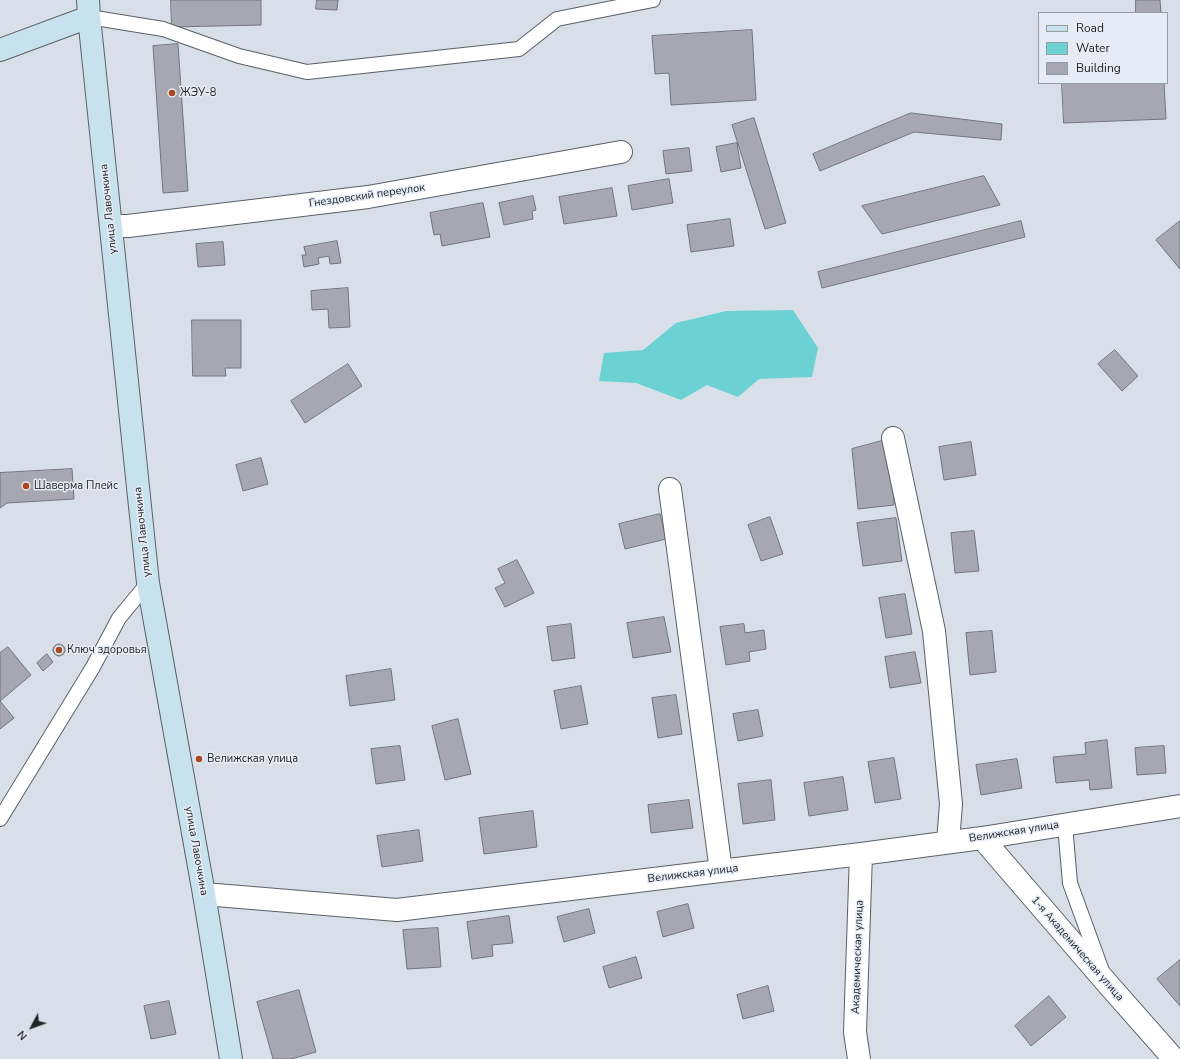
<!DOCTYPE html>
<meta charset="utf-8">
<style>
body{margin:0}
#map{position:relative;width:1180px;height:1059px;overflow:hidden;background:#d8dfe8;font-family:"Nunito Sans",sans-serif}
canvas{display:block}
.legend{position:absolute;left:1038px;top:12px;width:130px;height:72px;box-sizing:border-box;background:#e5ecf5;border:1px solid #979ca3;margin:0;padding:5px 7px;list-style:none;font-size:12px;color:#222428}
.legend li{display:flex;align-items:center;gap:8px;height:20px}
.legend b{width:20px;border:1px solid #979ca3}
.north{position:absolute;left:12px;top:1007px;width:40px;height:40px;-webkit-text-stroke:3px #e5ecf5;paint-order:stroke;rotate:229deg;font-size:11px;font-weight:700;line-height:16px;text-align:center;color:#222428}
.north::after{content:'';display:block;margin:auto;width:14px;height:18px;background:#222428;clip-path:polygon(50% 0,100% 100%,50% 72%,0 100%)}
</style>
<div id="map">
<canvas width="1180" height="1059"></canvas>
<ul class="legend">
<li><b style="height:5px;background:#c7e2ec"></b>Road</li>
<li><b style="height:11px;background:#6cd1d2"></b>Water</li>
<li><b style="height:11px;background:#a7a7b1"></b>Building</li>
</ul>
<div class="north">N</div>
</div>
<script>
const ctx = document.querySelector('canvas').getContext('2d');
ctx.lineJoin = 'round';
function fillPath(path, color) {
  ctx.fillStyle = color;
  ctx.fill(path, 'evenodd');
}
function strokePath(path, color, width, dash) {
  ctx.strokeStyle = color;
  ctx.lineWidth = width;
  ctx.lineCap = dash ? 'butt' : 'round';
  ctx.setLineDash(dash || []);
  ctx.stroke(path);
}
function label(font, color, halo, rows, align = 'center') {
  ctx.font = font + ' "Nunito Sans",sans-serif';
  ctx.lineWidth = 3;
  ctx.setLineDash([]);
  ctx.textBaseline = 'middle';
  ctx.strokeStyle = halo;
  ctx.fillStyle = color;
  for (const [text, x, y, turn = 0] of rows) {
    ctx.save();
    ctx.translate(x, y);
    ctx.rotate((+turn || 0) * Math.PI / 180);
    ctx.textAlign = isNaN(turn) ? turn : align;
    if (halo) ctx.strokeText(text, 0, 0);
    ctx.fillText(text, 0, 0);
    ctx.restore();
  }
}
const water = new Path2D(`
 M793,310L818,348L812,377L759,379L738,397L707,385L681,400L636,383L599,381L604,353L643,350L676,323L726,311Z`);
const building = new Path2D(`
 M171,0H261V25L172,27Z
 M317,0H338L337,10L316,9Z
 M1136,0H1160L1161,13H1136Z
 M752,30L756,100L671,105L669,73L655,74L652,36Z
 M178,44L188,191L163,193L153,46Z
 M1062,83H1164L1166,119L1064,123Z
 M911,113L1002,124L1001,140L914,132L820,171L813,154Z
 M754,118L786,223L765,229L732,125Z
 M737,143L741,168L721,172L716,147Z
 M689,148L692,171L666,174L663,151Z
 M984,176L1000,205L882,234L862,206Z
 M669,179L673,203L632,210L628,186Z
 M612,188L617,216L564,224L559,197Z
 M533,196L536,210L532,211L533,219L504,225L499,203Z
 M483,203L490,237L442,246L440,234L434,235L430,213Z
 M730,219L734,246L691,252L687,225Z
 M1021,221L1025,237L822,288L818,272Z
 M1180,221V269L1156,240Z
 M337,241L341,263L330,264L329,256L318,258L319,264L304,267L302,255H306L304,247Z
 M223,242L225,265L198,267L196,244Z
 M348,288L350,327L329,328L328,309L312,310L311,291Z
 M192,320H241V368H225L226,376H193Z
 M1115,350L1138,376L1122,391L1098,364Z
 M348,364L362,386L305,423L291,401Z
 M893,438L894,505L858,509L852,449Z
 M971,442L976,475L944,480L939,447Z
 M261,458L268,484L243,491L236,465Z
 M72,469L74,499L7,503L0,508V473Z
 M660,514L666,539L625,549L619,524Z
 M770,517L783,554L761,561L748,525Z
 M896,518L902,561L863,566L857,523Z
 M974,531L979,571L955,573L951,533Z
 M517,560L534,593L505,607L495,588L505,583L498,569Z
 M905,594L912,634L886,638L879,598Z
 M664,617L671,652L633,658L627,623Z
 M571,624L575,658L552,661L547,627Z
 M744,624L745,633L764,630L766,649L749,652L750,661L726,665L720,627Z
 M992,631L996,672L970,675L966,633Z
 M53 650a6 6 0 1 1 12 0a6 6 0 1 1-12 0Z
 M8,647L31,675L0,701V653Z
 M915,652L921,683L890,688L885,657Z
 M47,654L53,662L43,671L37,663Z
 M391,669L395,700L350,706L346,676Z
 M581,686L588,724L561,729L554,691Z
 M676,695L682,734L658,738L652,698Z
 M0,701L14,718L0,729Z
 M758,710L763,736L738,741L733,714Z
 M458,719L471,774L445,780L432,726Z
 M1107,740L1112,788L1090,790L1089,780L1056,783L1053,757L1086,754L1085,743Z
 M400,746L405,780L376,784L371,749Z
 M1164,746L1166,773L1137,775L1135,748Z
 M894,758L901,799L875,803L868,762Z
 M1017,759L1022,788L981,795L976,765Z
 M843,777L848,810L809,816L804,783Z
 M771,780L775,820L743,824L738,784Z
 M689,800L693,828L651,833L648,805Z
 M533,811L537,847L484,854L479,818Z
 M419,830L423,861L382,867L377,836Z
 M688,904L694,928L663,937L657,912Z
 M589,909L595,933L564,942L557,917Z
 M509,916L513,943L492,945L493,956L472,959L467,922Z
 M438,928L441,967L407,969L403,930Z
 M636,957L642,978L609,988L603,967Z
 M1180,960V1006L1157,979Z
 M768,986L774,1011L743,1019L737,995Z
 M299,990L316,1052L291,1059H273L257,1002Z
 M1049,996L1066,1017L1031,1046L1015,1026Z
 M169,1001L176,1034L151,1039L144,1006Z`);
const service = new Path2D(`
 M89,17L163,29L239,56L307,72L519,49L557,19L653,0
 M0,819L93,667L119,618L148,583
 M1065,825L1070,883L1102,971`);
const minor = new Path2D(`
 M111,226H128L368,197L621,152
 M893,438L934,631L951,804L948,842
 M670,489L721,871
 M982,838L1106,982L1174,1059
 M204,894L397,910L861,854L982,838L1180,806
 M859,1059L855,1032L861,854`);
const secondary = new Path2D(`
 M88,0L89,17L148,583L204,894L231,1059
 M0,50L89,17`);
const markers = [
 [172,93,4,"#ae4721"],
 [26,486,4,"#ae4721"],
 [59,650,4,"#ae4721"],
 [199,759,4,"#ae4721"]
];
const poiNames = [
 ["ЖЭУ-8",180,93],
 ["Шаверма Плейс",34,486],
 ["Ключ здоровья",67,650],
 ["Велижская улица",207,759]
];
const streetNames = [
 ["Гнездовский переулок",367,196,-8],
 ["улица Лавочкина",109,209,-96],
 ["улица Лавочкина",143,532,-96],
 ["Велижская улица",1014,832,-9],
 ["улица Лавочкина",196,851,80],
 ["Велижская улица",693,874,-7],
 ["1-я Академическая улица",1077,949,49],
 ["Академическая улица",858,957,-88]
];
fillPath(water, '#6cd1d2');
fillPath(building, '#a7a7b1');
strokePath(building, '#73747d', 1);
strokePath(service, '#5a6067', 16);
strokePath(minor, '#5a6067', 24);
strokePath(secondary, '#5a6067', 24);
strokePath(service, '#fff', 14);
strokePath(minor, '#fff', 22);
strokePath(secondary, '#c7e2ec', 22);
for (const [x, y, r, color] of markers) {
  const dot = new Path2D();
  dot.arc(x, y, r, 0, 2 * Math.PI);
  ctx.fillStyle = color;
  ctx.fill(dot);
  strokePath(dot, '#e5ecf5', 1.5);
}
label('11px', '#222428', '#e5ecf5', poiNames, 'left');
label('11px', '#222428', '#e5ecf5', streetNames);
</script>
